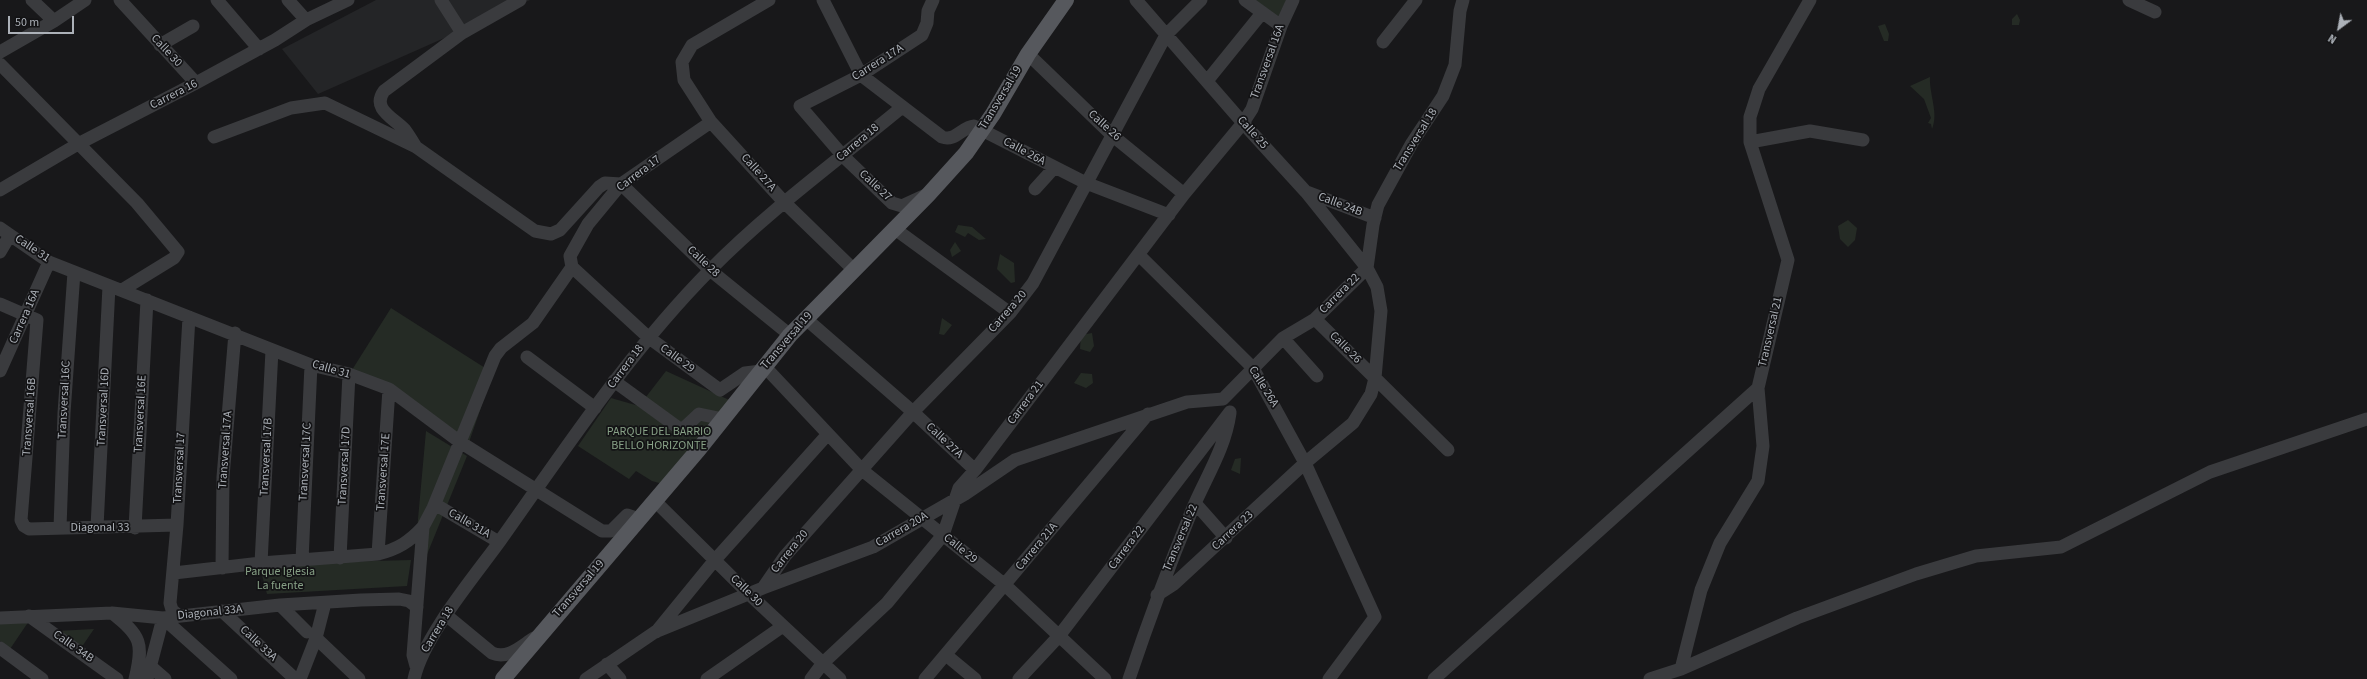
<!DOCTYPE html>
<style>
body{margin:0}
#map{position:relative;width:2367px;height:679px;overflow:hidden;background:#18181a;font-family:"Source Sans 3",sans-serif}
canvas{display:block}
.north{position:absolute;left:2319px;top:8px;width:40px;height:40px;-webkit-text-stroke:3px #131315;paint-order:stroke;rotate:212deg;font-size:11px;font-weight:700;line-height:16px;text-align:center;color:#acb1b8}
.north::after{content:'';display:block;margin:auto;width:14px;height:18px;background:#acb1b8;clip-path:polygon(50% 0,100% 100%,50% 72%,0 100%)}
.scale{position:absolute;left:8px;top:16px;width:66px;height:18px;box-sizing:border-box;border:2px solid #acb1b8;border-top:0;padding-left:5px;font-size:12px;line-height:14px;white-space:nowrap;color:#acb1b8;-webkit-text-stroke:3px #131315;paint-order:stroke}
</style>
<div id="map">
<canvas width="2367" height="679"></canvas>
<div class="north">N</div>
<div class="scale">50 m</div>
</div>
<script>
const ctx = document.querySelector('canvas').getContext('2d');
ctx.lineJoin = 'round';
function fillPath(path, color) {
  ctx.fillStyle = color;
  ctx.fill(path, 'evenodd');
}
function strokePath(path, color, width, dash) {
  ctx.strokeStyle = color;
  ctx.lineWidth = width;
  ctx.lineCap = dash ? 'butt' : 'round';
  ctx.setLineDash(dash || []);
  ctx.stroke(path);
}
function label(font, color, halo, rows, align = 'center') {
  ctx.font = font + ' "Source Sans 3",sans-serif';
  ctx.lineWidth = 3.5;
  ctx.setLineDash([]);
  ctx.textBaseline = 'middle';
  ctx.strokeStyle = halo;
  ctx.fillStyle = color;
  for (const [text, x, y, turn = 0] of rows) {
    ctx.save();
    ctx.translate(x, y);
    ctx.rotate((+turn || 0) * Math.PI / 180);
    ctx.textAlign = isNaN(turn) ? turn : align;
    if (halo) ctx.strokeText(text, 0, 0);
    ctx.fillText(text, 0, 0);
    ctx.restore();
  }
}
const built = new Path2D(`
 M376,0H530L318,94L282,49Z`);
const green = new Path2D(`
 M1247,0H1287L1276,21Z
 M2017,14L2020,20L2019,25H2012V19Z
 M1885,24L1889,34L1888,41H1884L1878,26Z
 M1930,77C1929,94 1939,113 1932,129L1931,124L1928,123L1931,118L1924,99L1910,86Z
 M1848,220L1857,228L1855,240L1848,247L1840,239L1838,226Z
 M958,225L972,227L986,239L979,240L968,233L965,237L955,232Z
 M955,242L961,251L952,257L950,250Z
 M1000,254L1014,263L1015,282L1011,283L997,269Z
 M391,308L493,373L468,445L352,370Z
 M942,318L952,325L944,335L939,334Z
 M1092,333L1094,346L1090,352L1080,349L1081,335Z
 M666,371L738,404L670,486L652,481L636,471L629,479L578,446L611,398L639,406Z
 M1081,373L1092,374L1093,383L1086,388L1074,383Z
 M426,431L467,456L426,557L415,552Z
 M1241,458L1240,474L1231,470L1235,459Z
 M411,560L407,586L267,594L259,564Z
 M29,621L10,649L0,641V623Z
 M94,629L81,648L57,631Z`);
const minor = new Path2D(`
 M32,0L54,21
 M120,0L196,83
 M217,0L259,49
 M288,0L306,20
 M441,0L462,33L520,0
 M769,0L692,45L682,62L684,80L711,122L784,202L854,270
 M823,0L861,75L942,137C955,142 962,127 974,126L1086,183L1169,215
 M1136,0L1243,123L1306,192L1367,268L1377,287L1381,311L1375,378L1371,394L1353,423L1305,463L1174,584L1157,595
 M1245,0L1281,26
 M2129,0L2155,12
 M1383,42L1416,0
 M160,45L193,26
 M0,52L54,21L85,0
 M1028,54L1113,136L1184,194
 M0,64L137,203L178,252L174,258L122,290
 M1207,81L1262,13
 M711,122L621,184L588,224L570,256L572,267L648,337L720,390L745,373L761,371
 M214,137L291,108L325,103L416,147L535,231L551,234L560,230L599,187L605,183L621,184L710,270L790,335
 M1750,142L1810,131L1863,140
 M416,147C412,141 409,135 405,130C394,118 371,109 384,91L462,33
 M1035,189L1054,168
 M0,190L78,144L196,83L275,40L306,20L348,0
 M1307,192L1375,218
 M926,195L902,206L892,203L843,156L800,106L861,75L922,35L927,23L928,11L933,0
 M0,228L49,262L311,365L349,374L389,389L460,442L602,531H611L627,515L639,519
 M895,229L1010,313
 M0,252L10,235
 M1139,255L1253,368L1305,463L1375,617L1329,679
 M1367,268L1373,225L1378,205L1412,143L1443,96L1455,65L1460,11L1463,0
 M0,304L37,320L21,520L24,526L29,529L177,525
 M805,318L913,412L975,470
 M1315,319L1448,450
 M1283,338L1317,376
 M527,357L595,408
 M765,367L862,470L1005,585L1105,679
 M0,371L49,262
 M614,381L680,429L684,428L699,414L723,419
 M1223,399L1283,338L1315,319L1367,268
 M655,501L750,595L840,679
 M1195,503L1226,538
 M433,508L495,356L501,348L533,323L572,267
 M97,527L109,286
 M423,527L433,508L438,506L499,542
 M60,528L64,413L74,272
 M135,528L147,300
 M378,554L389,389
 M340,558L349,374
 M302,560L311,365
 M261,563L272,350
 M222,568L223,477L235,333
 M174,573L261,563L378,554C398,549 409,542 423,527L413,655L416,666
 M763,588L785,556L913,412L1010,313L1033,283L1166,35L1201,0
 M280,605L307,632
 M222,611L293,677
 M112,613C141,636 144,643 135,679
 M446,615L492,653C508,660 521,646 534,638
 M29,616L117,679
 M179,616L172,610L170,603L177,525L189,317
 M0,618L112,613L163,618L280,605L361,600L399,599L409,601L417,607
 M656,632L714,561L828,434
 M316,638L359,679
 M0,648L42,679
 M946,655L975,679
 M607,664L620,679
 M150,666L165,679
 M1681,669L1701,590L1720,543L1758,481L1763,446L1758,388L1788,260L1750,142V117L1759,89L1810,0
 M147,679L163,618L231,679
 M300,679L316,638L325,603
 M414,679C423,637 474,577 500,541C566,448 629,352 710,270C768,211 837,161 901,108
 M586,679L655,632L763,588L873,547L965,494L1015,460L1187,402L1223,399
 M707,679L783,626
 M811,679L823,663L887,603L943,535L959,488L975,470L1184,194L1243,123L1252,109L1281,26L1293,0
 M925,679L1148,414
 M1019,679L1059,636L1230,412
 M1129,679C1148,622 1169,566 1192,510C1206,477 1225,449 1230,413
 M1434,679L1758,388
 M1650,679L1681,669L1797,618L1916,574L1976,556L2061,547L2210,472L2367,419`);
const major = new Path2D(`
 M503,679L699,449L790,335L928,195L966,153L993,114L1028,54L1066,0`);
const streetNames = [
 ["Calle 30",166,51,47],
 ["Transversal 16A",1268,62,-70],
 ["Carrera 17A",878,63,-32],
 ["Carrera 16",174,95,-27],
 ["Transversal 19",1001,98,-59],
 ["Calle 26",1104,126,42],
 ["Calle 25",1252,133,48],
 ["Transversal 18",1416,140,-58],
 ["Carrera 18",858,143,-40],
 ["Calle 26A",1024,152,28],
 ["Calle 27A",758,173,48],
 ["Carrera 17",639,174,-37],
 ["Calle 27",875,186,43],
 ["Calle 24B",1340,205,21],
 ["Calle 31",32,249,34],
 ["Calle 28",703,262,43],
 ["Carrera 22",1340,294,-45],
 ["Carrera 20",1008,312,-49],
 ["Carrera 16A",25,317,-66],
 ["Transversal 21",1771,332,-77],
 ["Transversal 19",787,341,-49],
 ["Calle 26",1345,348,45],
 ["Calle 29",677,359,36],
 ["Carrera 18",626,367,-53],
 ["Calle 31",331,370,16],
 ["Calle 26A",1263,387,58],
 ["Transversal 16C",65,400,-87],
 ["Carrera 21",1026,403,-53],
 ["Transversal 16D",104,407,-87],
 ["Transversal 16E",141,414,-87],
 ["Transversal 16B",30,417,-86],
 ["Calle 27A",944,441,43],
 ["Transversal 17A",226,450,-86],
 ["Transversal 17B",267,457,-87],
 ["Transversal 17C",306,462,-87],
 ["Transversal 17D",345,466,-87],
 ["Transversal 17",180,468,-87],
 ["Transversal 17E",384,472,-86],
 ["Calle 31A",469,524,30],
 ["Diagonal 33",100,528],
 ["Carrera 20A",902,530,-30],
 ["Carrera 23",1233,531,-43],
 ["Transversal 22",1181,538,-67],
 ["Carrera 21A",1037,547,-50],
 ["Carrera 22",1127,548,-53],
 ["Calle 29",960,549,39],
 ["Carrera 20",790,552,-51],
 ["Transversal 19",579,589,-49],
 ["Calle 30",746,591,44],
 ["Diagonal 33A",210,613,-6],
 ["Carrera 18",438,630,-59],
 ["Calle 33A",258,644,43],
 ["Calle 34B",73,647,35]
];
const parkNames = [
 ["PARQUE DEL BARRIO",659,432],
 ["BELLO HORIZONTE",659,446],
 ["Parque Iglesia",280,572],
 ["La fuente",280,586]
];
fillPath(built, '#242527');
fillPath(green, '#252b25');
strokePath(minor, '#3a3b3e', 13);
strokePath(major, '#56585d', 16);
label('12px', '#acb1b8', '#131315', streetNames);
label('12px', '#87a086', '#131315', parkNames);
</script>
